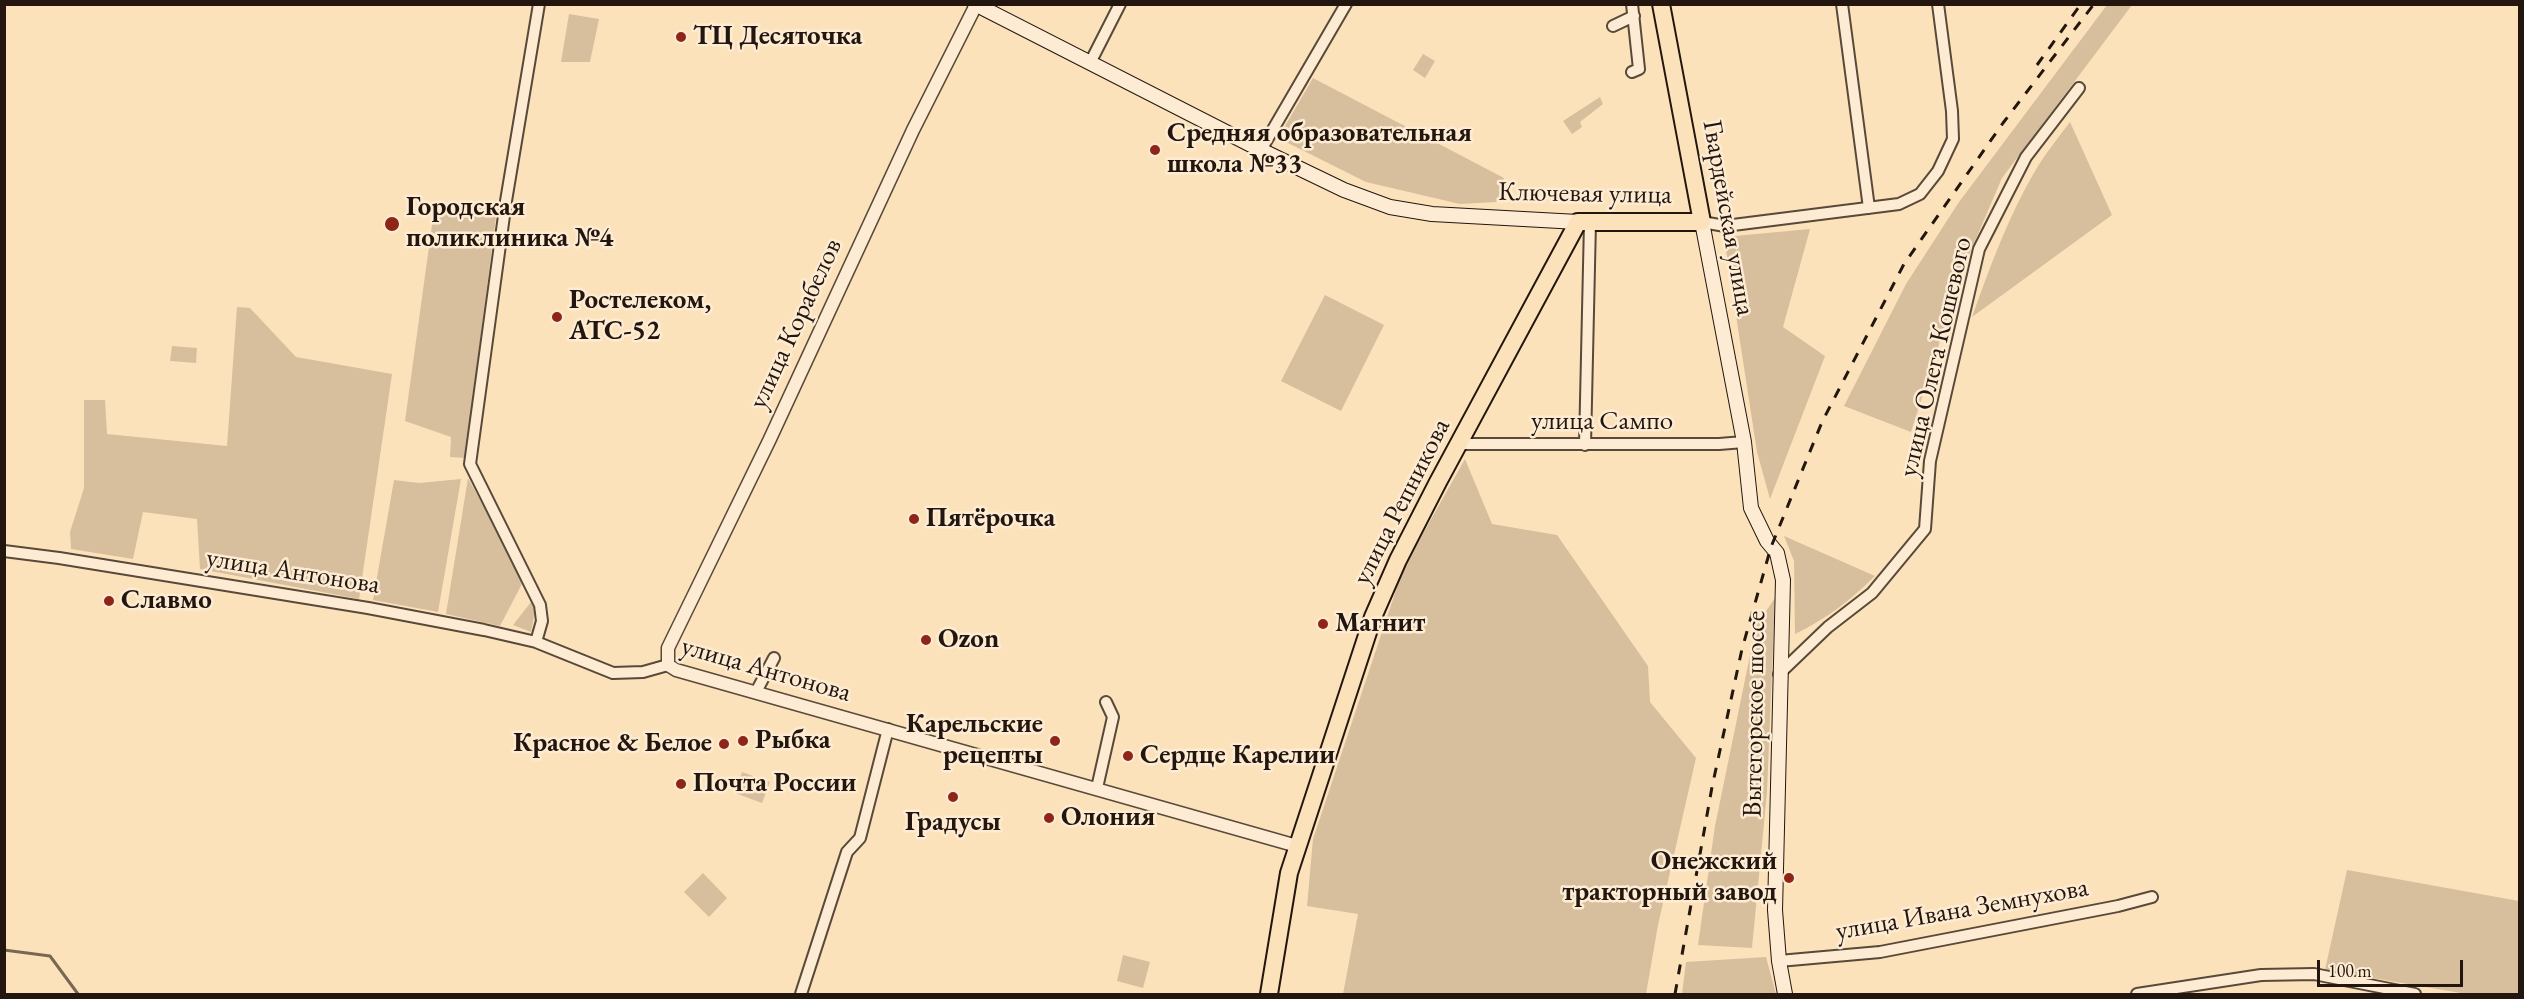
<!DOCTYPE html>
<meta charset="utf-8">
<style>
body{margin:0}
#map{position:relative;width:2524px;height:999px;overflow:hidden;background:#fce2bb;font-family:"EB Garamond",serif}
canvas{display:block}
.frame{position:absolute;inset:0;border:6px solid #22160e;pointer-events:none}
.scale{position:absolute;left:2317px;top:960px;width:146px;height:27px;box-sizing:border-box;border:3px solid #22160e;border-top:0;padding-left:8px;font-size:18px;line-height:21px;white-space:nowrap;color:#22160e;-webkit-text-stroke:4px #fdecd3;paint-order:stroke}
</style>
<div id="map">
<canvas width="2524" height="999"></canvas>
<div class="frame"></div>
<div class="scale">100 m</div>
</div>
<script>
const ctx = document.querySelector('canvas').getContext('2d');
ctx.lineJoin = 'round';
function fillPath(path, color) {
  ctx.fillStyle = color;
  ctx.fill(path, 'evenodd');
}
function strokePath(path, color, width, dash) {
  ctx.strokeStyle = color;
  ctx.lineWidth = width;
  ctx.lineCap = dash ? 'butt' : 'round';
  ctx.setLineDash(dash || []);
  ctx.stroke(path);
}
function label(font, color, halo, rows, align = 'center') {
  ctx.font = font + ' "EB Garamond",serif';
  ctx.lineWidth = 5;
  ctx.setLineDash([]);
  ctx.textBaseline = 'middle';
  ctx.strokeStyle = halo;
  ctx.fillStyle = color;
  for (const [text, x, y, turn = 0] of rows) {
    ctx.save();
    ctx.translate(x, y);
    ctx.rotate((+turn || 0) * Math.PI / 180);
    ctx.textAlign = isNaN(turn) ? turn : align;
    if (halo) ctx.strokeText(text, 0, 0);
    ctx.fillText(text, 0, 0);
    ctx.restore();
  }
}
const green = new Path2D(`
 M2107,5H2132L2002,178L1963,269L1911,432L1844,406L1906,284L1959,202Z
 M569,14L599,19L590,62H561Z
 M1423,54L1435,61L1425,78L1413,70Z
 M1313,78L1504,178L1497,202L1460,204L1366,182L1278,138Z
 M1600,97L1603,104L1580,122L1582,127L1572,134L1563,121Z
 M2070,122L2112,215L1972,317C1990,267 2008,217 2035,171C2045,154 2058,138 2070,122Z
 M435,203L497,209L465,458L450,457L451,437L405,421Z
 M1810,229L1783,327L1825,356L1770,499L1757,452L1724,237Z
 M1325,295L1384,325L1341,411L1281,381Z
 M237,307L250,308L296,357L392,374L359,599L200,569L197,519L143,512L133,559L71,549L70,532L84,488V400H105L107,434L227,446Z
 M172,346L197,348L196,363L170,361Z
 M1465,459L1492,524L1557,535L1648,666L1650,702L1696,758L1658,925L1646,994H1343L1358,914L1307,906L1313,839L1403,569Z
 M468,478L524,580L500,626L446,614Z
 M461,479L438,612L373,600L394,480L419,483Z
 M1784,536L1875,576C1851,600 1826,619 1795,634L1794,561Z
 M1775,598L1767,792L1752,948L1698,945L1715,826L1756,626Z
 M531,602L535,611L531,632L513,625Z
 M742,772L770,782L762,803L735,793Z
 M2347,870L2519,901V994H2467L2325,970Z
 M703,873L727,898L709,917L684,892Z
 M1123,955L1150,962L1143,988L1117,981Z
 M1766,957L1776,994H1682L1686,962Z`);
const stream = new Path2D(`
 M4,950L50,956L78,994`);
const minor = new Path2D(`
 M1632,4L1639,69L1632,72
 M1842,4L1869,208
 M1613,26L1634,16
 M1090,63L1120,4
 M1261,150L1346,4
 M1702,222L1725,226L1899,204L1920,194L1938,171L1953,139L1952,111L1938,4
 M1459,444H1719L1744,442
 M1585,445L1590,222
 M4,551L59,558L368,608L484,630L536,642L613,673L643,672L668,665
 M536,642L542,621L540,605L470,464L506,201L539,4
 M1779,674L1828,627L1872,593L1925,529L1930,461L1979,249L2026,157L2079,88
 M756,692L774,658
 M1097,788L1113,717L1106,702
 M1779,961L1880,952L2118,906L2152,897
 M801,994L847,852L860,838L888,729
 M2137,994L2261,975L2314,974L2415,994`);
const tertiary = new Path2D(`
 M976,5L913,130L769,441L668,648V665L676,670L1297,846`);
const secondary = new Path2D(`
 M975,4L1261,150L1344,190L1390,207L1432,214L1578,222
 M1702,222L1744,442L1751,508L1767,541L1777,553L1783,580L1775,910L1779,961L1785,994`);
const primary = new Path2D(`
 M1269,994L1289,873L1373,617L1398,560L1438,482L1578,222H1702L1661,4`);
const rail = new Path2D(`
 M2037,65L2081,4
 M1675,994L1712,787L1742,649L1771,547L1822,422L1904,264L2003,123L2094,4`);
const markers = [
 [681,37,6,"#8f2418"],
 [1155,150,6,"#8f2418"],
 [392,224,8,"#8f2418"],
 [557,317,6,"#8f2418"],
 [914,519,6,"#8f2418"],
 [109,601,6,"#8f2418"],
 [1323,624,6,"#8f2418"],
 [926,640,6,"#8f2418"],
 [743,741,6,"#8f2418"],
 [1055,741,6,"#8f2418"],
 [724,744,6,"#8f2418"],
 [1128,756,6,"#8f2418"],
 [681,784,6,"#8f2418"],
 [953,797,6,"#8f2418"],
 [1049,818,6,"#8f2418"],
 [1789,878,6,"#8f2418"]
];
const poiNames = [
 ["ТЦ Десяточка",693,37],
 ["Средняя образовательная",1167,134],
 ["школа №33",1167,165],
 ["Городская",406,208],
 ["поликлиника №4",406,239],
 ["Ростелеком,",569,301],
 ["АТС-52",569,332],
 ["Пятёрочка",926,519],
 ["Славмо",121,601],
 ["Магнит",1335,624],
 ["Ozon",938,640],
 ["Карельские",1043,725,"right"],
 ["рецепты",1043,756,"right"],
 ["Рыбка",755,741],
 ["Красное & Белое",712,744,"right"],
 ["Сердце Карелии",1140,756],
 ["Почта России",693,784],
 ["Олония",1061,818],
 ["Градусы",953,823,"center"],
 ["Онежский",1777,862,"right"],
 ["тракторный завод",1777,893,"right"]
];
const streetNames = [
 ["Ключевая улица",1585,194,1],
 ["Гвардейская улица",1728,218,80],
 ["улица Корабелов",796,324,-65],
 ["улица Олега Кошевого",1936,357,-77],
 ["улица Сампо",1602,422],
 ["улица Репникова",1402,502,-63],
 ["улица Антонова",293,572,9],
 ["улица Антонова",766,670,16],
 ["Вытегорское шоссе",1755,714,-89],
 ["улица Ивана Земнухова",1962,910,-10]
];
fillPath(green, '#d7bf9e');
strokePath(stream, '#786752', 3);
strokePath(minor, '#584939', 14);
strokePath(tertiary, '#584939', 15);
strokePath(secondary, '#22160e', 16);
strokePath(primary, '#22160e', 20);
strokePath(minor, '#fdecd3', 10);
strokePath(tertiary, '#fdecd3', 12);
strokePath(secondary, '#fdecd3', 14);
strokePath(primary, '#fce2bb', 16);
strokePath(rail, '#22160e', 3, [10, 10]);
for (const [x, y, r, color] of markers) {
  const dot = new Path2D();
  dot.arc(x, y, r, 0, 2 * Math.PI);
  ctx.fillStyle = color;
  ctx.fill(dot);
  strokePath(dot, '#fdecd3', 2);
}
label('bold 27px', '#22160e', '#fdecd3', poiNames, 'left');
label('27px', '#22160e', '#fdecd3', streetNames);
</script>
